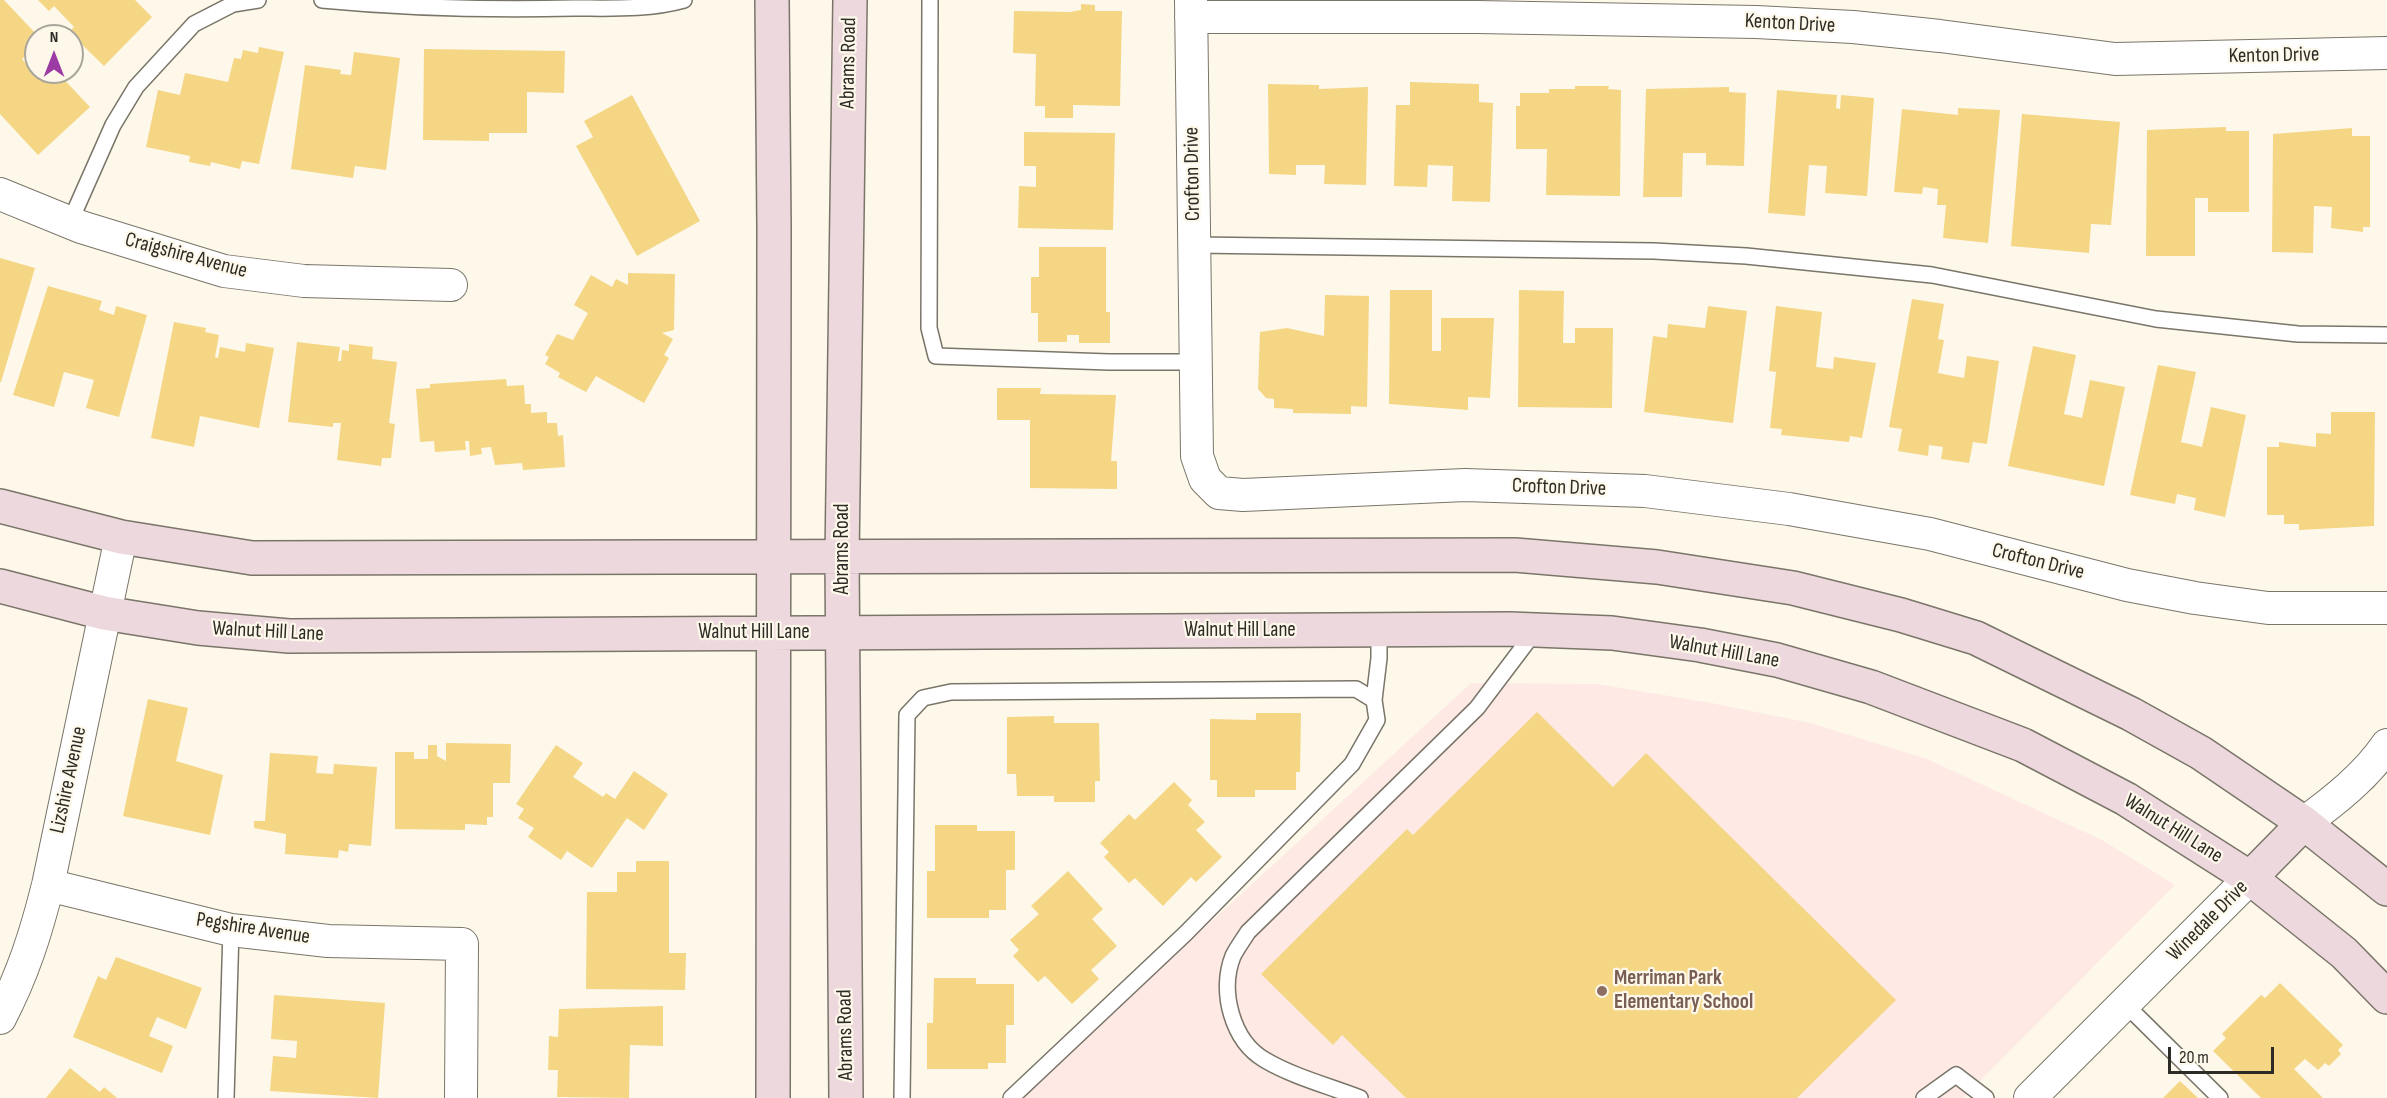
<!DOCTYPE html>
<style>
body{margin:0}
#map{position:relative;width:2387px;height:1098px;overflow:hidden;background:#fef8eb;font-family:"Sofia Sans Condensed",sans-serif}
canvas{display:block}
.north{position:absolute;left:24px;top:24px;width:60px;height:60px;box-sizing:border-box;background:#fef8eb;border:2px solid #aaa69c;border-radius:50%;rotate:0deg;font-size:16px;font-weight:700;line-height:24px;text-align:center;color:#2d2b26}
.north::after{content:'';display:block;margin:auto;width:21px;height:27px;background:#9b3ba3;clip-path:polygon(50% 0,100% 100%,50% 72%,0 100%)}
.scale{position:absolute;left:2168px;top:1047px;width:106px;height:27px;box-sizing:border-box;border:3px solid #2d2b26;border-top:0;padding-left:8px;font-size:18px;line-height:21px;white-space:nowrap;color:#2d2b26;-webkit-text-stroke:4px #fef8eb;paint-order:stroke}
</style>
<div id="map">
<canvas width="2387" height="1098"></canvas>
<div class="north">N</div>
<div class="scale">20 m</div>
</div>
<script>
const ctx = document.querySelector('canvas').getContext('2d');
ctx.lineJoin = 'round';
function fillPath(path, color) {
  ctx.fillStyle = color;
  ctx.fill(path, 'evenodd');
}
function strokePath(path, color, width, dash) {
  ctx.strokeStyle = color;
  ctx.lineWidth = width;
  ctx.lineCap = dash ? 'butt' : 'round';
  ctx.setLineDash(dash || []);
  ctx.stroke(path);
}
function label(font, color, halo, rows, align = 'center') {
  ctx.font = font + ' "Sofia Sans Condensed",sans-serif';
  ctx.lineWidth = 4.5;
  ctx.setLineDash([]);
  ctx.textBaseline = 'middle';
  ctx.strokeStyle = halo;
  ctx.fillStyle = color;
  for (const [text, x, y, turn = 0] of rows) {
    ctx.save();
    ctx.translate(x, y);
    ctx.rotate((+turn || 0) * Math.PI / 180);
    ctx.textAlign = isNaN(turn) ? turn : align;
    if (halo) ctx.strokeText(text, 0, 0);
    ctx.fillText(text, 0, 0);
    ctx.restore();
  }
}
const education = new Path2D(`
 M1471,683L1597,684L1711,703L1810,723L1927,759L2102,840L2175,885L1963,1098H1019Z`);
const building = new Path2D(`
 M0,0H4L38,36H36V46L22,59L42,80L49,72H57L90,107L38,155L0,114Z
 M38,0H135L152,17L104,66L69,32L74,27L54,6L49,11Z
 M1081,4L1095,5V11H1122L1120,106L1073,105V118H1045V106H1035L1036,54L1013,53L1014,11L1070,12L1081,10Z
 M259,47L284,52L259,164L242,161L240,169L211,162L210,166L189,162L190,156L146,147L158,90L180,95L185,73L228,82L234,58L241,59L243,50L258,53Z
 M424,49L565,51L564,93L527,92V133H489V141L423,140Z
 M354,52L400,58L386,170L355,166L353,178L291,169L305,65L341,70L340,74L351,75Z
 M1410,82L1479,84V102L1493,103L1490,202L1452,201L1453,166L1428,165L1427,187L1394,186L1396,105H1410Z
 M1268,84L1319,85V89L1368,87L1366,185L1324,184L1325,165H1296V175L1269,174Z
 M1575,86H1609L1608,89L1621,90L1620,196L1546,195L1547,149H1516V106H1520V93H1549V89H1575Z
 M1729,87V92L1746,93L1744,166L1706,165V153H1683L1682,197H1643L1646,89Z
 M1777,90L1837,95L1836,108L1840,109L1841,95L1874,98L1867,196L1825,193L1827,166L1809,165L1805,216L1768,213Z
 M632,95L700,221L637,256L576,146L593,137L584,121Z
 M1958,108L2000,110L1988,243L1943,238L1946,205H1937L1938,189L1923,187L1922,194L1894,192L1902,109L1958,115Z
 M2022,114L2120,122L2111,225L2091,224L2089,253L2011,246Z
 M2226,127V131H2249V212H2208V198H2195V256H2146L2147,130Z
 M2352,128V136H2370V227H2363V232L2331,228L2332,207L2314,206L2313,253L2272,252L2273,134Z
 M1024,132L1115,133L1113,230L1018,228L1019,186L1036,187V166H1024Z
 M1039,247H1106V312H1110V343H1079V335H1067V342H1038V313H1031V277H1039Z
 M0,258L35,268L1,382H0Z
 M628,273L675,274L674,330L662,333L673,339L664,355L669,358L644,403L596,376L586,392L558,377L560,373L545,364L549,357L545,355L557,334L573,340L588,313L574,305L591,275L612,287L616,279L628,285Z
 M48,286L102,301L99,310L114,315L116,306L147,315L119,417L86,408L94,380L64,372L54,407L13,395Z
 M1390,290H1432V351H1441V318H1494L1490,398L1468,397V410L1389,404Z
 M1519,290L1564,291L1563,343H1575V328H1613L1612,408L1518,407Z
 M1325,295L1369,296L1367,407L1351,406V414L1293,413V409L1274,408V399L1266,398L1258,389L1260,332L1287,328L1324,336Z
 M1912,299L1944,304L1938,339L1944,340L1938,373L1964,378L1967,356L1999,361L1987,444L1973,442L1969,463L1941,459L1943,447L1929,445L1928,456L1898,451L1902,429L1889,427Z
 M1708,306L1747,311L1733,423L1644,412L1653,336L1667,338L1668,324L1705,328Z
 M1776,306L1822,312L1816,367L1833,369L1834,357L1876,363L1862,438L1850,436L1849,442L1781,435L1782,429L1770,428L1776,372L1769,371Z
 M174,322L206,328L205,332L219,335L215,357L218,358L220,347L245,352L246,343L274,348L259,428L200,416L194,447L151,438Z
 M297,342L340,347L338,361H341L342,350L349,351V344L373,347L372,359L397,362L389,423L395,424L391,458H382L381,466L337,460L341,423H333V427L288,422Z
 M2033,346L2076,355L2064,414L2082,418L2090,380L2125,387L2104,486L2008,466Z
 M2158,365L2196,372L2181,442L2202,447L2211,407L2246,415L2225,517L2194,510L2196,498L2177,494L2175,504L2130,495Z
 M506,379L507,386L524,385L525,404H531V413L547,412V423H557L558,436L563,435L565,467L523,470L522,463L495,465L491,447L481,448L482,454L470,456L469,441H465L466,450L435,452L434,441L420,442L416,389L430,388V384Z
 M997,388H1041L1040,394L1116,395L1111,461H1117V489L1030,488V420H997Z
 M2331,412H2375L2374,526L2299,530V524H2284V515H2267V447H2279V442L2316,447V433L2331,434Z
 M148,699L188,708L176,761L223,775L210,835L123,816Z
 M1537,712L1613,787L1646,753L1896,1000L1797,1098H1406L1342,1035L1333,1045L1261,974L1407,829L1413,835Z
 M1256,713H1301L1300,772H1296V790H1255V797H1217V780H1210V719L1256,720Z
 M1054,716V723H1099L1100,781H1095V802H1054V796H1017L1016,774H1007V717Z
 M446,743L511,744L510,783H493V817H487V825L465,824V830L395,829V752H414V759H428V745H437V756L446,761Z
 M556,745L583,763L573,777L603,797L606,793L615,799L634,771L668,794L644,830L627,818L592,868L567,851L561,860L528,837L534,828L518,818L524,809L516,804Z
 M270,753L318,756L316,773L333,774L334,764L377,767L371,846L349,844L348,852L339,850L338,858L285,854L286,834L254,828V821H265Z
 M1174,782L1192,800L1188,805L1205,822L1196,830L1222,857L1196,882L1191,877L1163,906L1135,878L1129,883L1104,857L1109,852L1100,843L1129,814L1135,820Z
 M935,825H977V831H1015V870H1006V910H989V918H927V871H935Z
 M636,861H669V953H686L685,990L586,989L587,892H617V872H636Z
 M1068,871L1103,909L1092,919L1117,946L1091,970L1099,979L1072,1004L1045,976L1038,982L1013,956L1019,950L1010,940L1039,914L1031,906Z
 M116,957L202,988L186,1029L157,1017L149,1036L173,1046L162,1073L73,1037L98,976L106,980Z
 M934,978H976V984H1014V1025H1006V1063H988V1069H927V1023H933Z
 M2280,983L2343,1045L2338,1050L2341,1054L2329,1066L2325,1063L2318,1070L2305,1059L2294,1069L2323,1098H2261L2213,1051L2226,1038L2222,1034L2261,995L2265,998Z
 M274,995L385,1003L378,1098L270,1091L273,1056L296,1058L297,1041L271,1039Z
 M663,1006V1046L630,1045L629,1098L557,1097L558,1070H548L549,1036L558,1037L559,1009Z
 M70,1068L100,1092L104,1087L117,1098H46Z
 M2180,1081L2198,1098H2163Z`);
const lane = new Path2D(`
 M322,0C406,8 490,10 574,8C611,8 648,10 684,0
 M930,0L929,328L936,356L1109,362H1196
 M70,222L113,125L136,87L194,24L233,4L258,0
 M1194,245L1654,251L1746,256L1932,275L2156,319L2298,334L2387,335
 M1374,700L1379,658V630
 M2125,1004L2220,1098
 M226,1098L231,930
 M902,1098L907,715L923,698L951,692L1356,689L1374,700L1377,720L1352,764L1186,933L1011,1098
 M1360,1098C1329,1086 1294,1077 1265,1060C1232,1041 1219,991 1233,956C1237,948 1243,940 1248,932L1477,708L1536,630
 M1924,1098L1956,1075L1986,1098`);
const street = new Path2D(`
 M1191,0L1197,456L1205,479L1219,493L1243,495L1465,485L1645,491L1789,509L1930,534L2127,585L2195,598L2268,608H2387
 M1191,17H1477L1756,22L1853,27L1940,36L2115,59L2387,53
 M0,194L81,227L224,271L304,281L451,285
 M2304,823C2334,801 2366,776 2387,745
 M48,885L231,930L328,941L462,944L461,1098
 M0,1018C23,974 36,933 48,885L121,537
 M2030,1098L2250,878`);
const secondary = new Path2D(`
 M772,0L774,227L773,1098
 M0,506L121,537L252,558L1515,555L1657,567L1793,588L1901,615L1976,638L2131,714L2201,753L2304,823L2387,889
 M0,586L104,613L198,628L289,636L1510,629L1612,633L1700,645L1777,660L1871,687L2023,745L2126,799L2250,878L2344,953L2387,997
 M2250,878L2304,823
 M846,1098L842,557L850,0`);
const markers = [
 [1602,991,6,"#8d6e63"]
];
const streetNames = [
 ["Kenton Drive",1790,24,3],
 ["Kenton Drive",2274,56,-1],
 ["Abrams Road",849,63,-89],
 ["Crofton Drive",1193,174,-91],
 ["Craigshire Avenue",186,256,15],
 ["Crofton Drive",1559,488,2],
 ["Abrams Road",843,549,-90],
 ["Crofton Drive",2038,562,14],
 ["Walnut Hill Lane",1240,631],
 ["Walnut Hill Lane",268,632,3],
 ["Walnut Hill Lane",754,633],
 ["Walnut Hill Lane",1724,652,10],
 ["Lizshire Avenue",69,780,-78],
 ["Walnut Hill Lane",2173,829,32],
 ["Winedale Drive",2208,921,-45],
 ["Pegshire Avenue",253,929,9],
 ["Abrams Road",846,1035,-91]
];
const educationNames = [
 ["Merriman Park",1614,979],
 ["Elementary School",1614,1003]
];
fillPath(education, '#fee9e5');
fillPath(building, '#f4d685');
strokePath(lane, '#7a7569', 18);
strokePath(street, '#7a7569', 34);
strokePath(secondary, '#7a7569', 36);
strokePath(lane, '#fff', 15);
strokePath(street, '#fff', 32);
strokePath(secondary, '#edd8dd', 33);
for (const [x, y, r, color] of markers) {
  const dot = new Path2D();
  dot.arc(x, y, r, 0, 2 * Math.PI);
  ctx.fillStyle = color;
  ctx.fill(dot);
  strokePath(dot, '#fef8eb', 2);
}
label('21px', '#2d2b26', '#fef8eb', streetNames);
label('bold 21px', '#785e54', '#fef8eb', educationNames, 'left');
</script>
